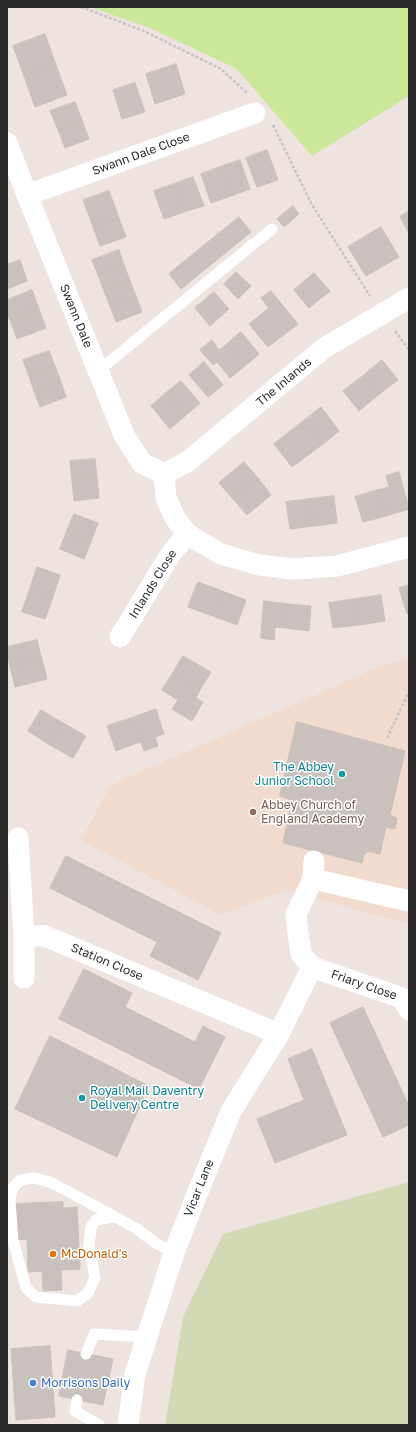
<!DOCTYPE html>
<style>
body{margin:0}
#map{position:relative;width:416px;height:1432px;overflow:hidden;background:#eee3de;font-family:"Golos Text",sans-serif}
canvas{display:block}
.frame{position:absolute;inset:0;border:8px solid #2c2c2c;pointer-events:none}
</style>
<div id="map">
<canvas width="416" height="1432"></canvas>
<div class="frame"></div>
</div>
<script>
const ctx = document.querySelector('canvas').getContext('2d');
ctx.lineJoin = 'round';
function fillPath(path, color) {
  ctx.fillStyle = color;
  ctx.fill(path, 'evenodd');
}
function strokePath(path, color, width, dash) {
  ctx.strokeStyle = color;
  ctx.lineWidth = width;
  ctx.lineCap = dash ? 'butt' : 'round';
  ctx.setLineDash(dash || []);
  ctx.stroke(path);
}
function label(font, color, halo, rows, align = 'center') {
  ctx.font = font + ' "Golos Text",sans-serif';
  ctx.lineWidth = 3;
  ctx.setLineDash([]);
  ctx.textBaseline = 'middle';
  ctx.strokeStyle = halo;
  ctx.fillStyle = color;
  for (const [text, x, y, turn = 0] of rows) {
    ctx.save();
    ctx.translate(x, y);
    ctx.rotate((+turn || 0) * Math.PI / 180);
    ctx.textAlign = isNaN(turn) ? turn : align;
    if (halo) ctx.strokeText(text, 0, 0);
    ctx.fillText(text, 0, 0);
    ctx.restore();
  }
}
const education = new Path2D(`
 M409,657V924L286,890L221,915L81,840L111,785L372,670Z`);
const green = new Path2D(`
 M90,7H409V96L312,156L237,69L150,28Z`);
const cemetery = new Path2D(`
 M409,1182V1425H165L183,1317L223,1234Z`);
const building = new Path2D(`
 M45,34L56,65L24,76L13,46Z
 M176,64L185,94L155,104L146,74Z
 M56,65L67,95L35,107L24,76Z
 M135,83L145,112L122,119L113,90Z
 M75,102L82,120L58,130L50,111Z
 M82,120L89,139L65,148L58,130Z
 M267,150L278,180L257,187L246,158Z
 M240,160L250,189L231,196L220,167Z
 M220,167L231,196L211,203L201,174Z
 M193,177L204,206L184,212L174,184Z
 M174,184L184,212L164,219L154,191Z
 M109,191L119,218L93,227L83,200Z
 M293,206L299,214L284,227L277,219Z
 M409,211V233L400,217Z
 M239,217L251,232L181,289L169,274Z
 M119,218L126,237L100,246L93,227Z
 M381,227L399,257L366,276L348,247Z
 M119,250L124,265L98,275L92,260Z
 M20,260L27,281L7,289V265Z
 M124,265L130,281L104,291L98,275Z
 M236,272L251,286L238,299L224,284Z
 M314,273L330,291L309,308L294,290Z
 M130,281L136,296L110,306L104,291Z
 M32,290L39,309L10,320L7,313V300Z
 M271,291L298,324L268,347L249,324L269,308L261,298Z
 M214,292L229,309L210,326L195,308Z
 M136,296L142,312L116,322L110,306Z
 M39,309L46,328L17,339L10,320Z
 M241,332L259,354L245,366L227,344Z
 M212,340L219,350L227,344L245,366L230,378L217,362L213,365L200,350Z
 M49,351L55,366L29,376L23,360Z
 M382,360L398,380L378,395L363,376Z
 M204,362L223,385L208,397L189,375Z
 M55,366L61,382L34,391L29,376Z
 M363,376L378,395L359,411L343,391Z
 M181,381L200,403L185,416L166,393Z
 M61,382L66,397L40,407L34,391Z
 M166,393L185,416L170,429L151,406Z
 M321,407L339,431L323,444L305,420Z
 M305,420L323,444L292,467L274,444Z
 M95,459L97,478L72,481L70,461Z
 M244,462L258,478L233,499L219,483Z
 M399,472L409,509L386,516L378,490L389,487L386,476Z
 M97,478L99,498L74,501L72,481Z
 M258,478L271,495L247,515L233,499Z
 M378,490L386,516L363,522L355,497Z
 M334,496L337,523L314,526L310,499Z
 M310,499L314,526L290,529L286,502Z
 M74,514L98,523L91,542L67,531Z
 M67,531L91,542L84,559L60,549Z
 M37,567L60,575L53,597L30,589Z
 M198,582L222,591L213,616L188,607Z
 M409,585V614H407L399,588Z
 M30,589L53,597L45,619L22,612Z
 M222,591L246,600L237,625L213,616Z
 M381,595L385,621L359,625L355,599Z
 M355,599L359,625L333,628L329,603Z
 M264,601L288,604L286,628L275,627L274,640L261,638Z
 M288,604L311,606L309,631L286,628Z
 M37,640L42,660L10,667L9,660H7V647Z
 M183,656L211,672L200,690L173,673Z
 M42,660L47,679L15,687L10,667Z
 M173,673L200,690L196,698L203,702L192,721L172,709L178,700L162,690Z
 M156,709L164,734L155,737L158,746L144,751L132,718Z
 M41,710L63,723L50,745L28,731Z
 M132,718L140,742L116,751L107,726Z
 M297,722L405,751L390,815L397,818L395,829L386,827L380,854L368,851L364,855L362,863L283,843L292,800L280,796Z
 M63,723L86,736L73,758L50,745Z
 M66,856L221,933L198,980L150,956L157,942L50,888Z
 M84,969L132,993L125,1007L195,1042L203,1026L225,1037L199,1089L59,1019Z
 M363,1007L409,1106V1125L383,1137L330,1023Z
 M50,1036L149,1086L117,1157L15,1109Z
 M312,1049L347,1135L275,1163L257,1119L304,1100L288,1059Z
 M63,1202V1208L77,1207L80,1269L61,1270L62,1290L43,1291L42,1271L28,1272L27,1239L16,1240L14,1204Z
 M50,1346L55,1417L16,1420L11,1349Z
 M68,1350L113,1359L103,1405L59,1396Z`);
const path = new Path2D(`
 M81,7L144,31L221,69L247,93
 M273,125L311,203L370,296
 M395,331L409,349
 M387,738L409,691`);
const service = new Path2D(`
 M98,371L272,229
 M113,1217L96,1220L91,1227L89,1245L95,1278L88,1293L77,1301L36,1297L26,1288L13,1240L10,1201L12,1189L20,1180L35,1178L52,1183L134,1227L157,1244L174,1253
 M86,1354L94,1334L147,1337
 M77,1400L75,1411L99,1425`);
const minor = new Path2D(`
 M7,143L27,195L125,437L142,463L164,474
 M27,195L255,113
 M164,474L187,462L324,348L409,298
 M164,474L166,498L175,518L187,534L221,554L259,565L294,569L337,566L409,547
 M120,637L170,555L187,534
 M18,838L24,936H45L279,1034
 M313,879L409,901
 M312,967L301,954L298,933L296,914L313,879L314,861
 M312,967L402,998L409,1010
 M24,978V936
 M128,1425L135,1374L174,1253L195,1199L231,1111L279,1034L312,967`);
const markers = [
 [342,774,4,"#0f9aa8"],
 [253,812,4,"#8d6e63"],
 [82,1098,4,"#0f9aa8"],
 [53,1254,4,"#e8710a"],
 [33,1383,4,"#3f7fe0"]
];
const streetNames = [
 ["Swann Dale Close",141,154,-20],
 ["Swann Dale",76,316,68],
 ["The Inlands",284,382,-40],
 ["Inlands Close",153,584,-58],
 ["Station Close",107,962,23],
 ["Friary Close",364,985,19],
 ["Vicar Lane",199,1188,-68]
];
const cultureNames = [
 ["The Abbey",334,767],
 ["Junior School",334,781],
 ["Royal Mail Daventry",90,1091,"left"],
 ["Delivery Centre",90,1105,"left"]
];
const educationNames = [
 ["Abbey Church of",261,805],
 ["England Academy",261,819]
];
const foodNames = [
 ["McDonald's",61,1254]
];
const shopNames = [
 ["Morrisons Daily",41,1383]
];
fillPath(education, '#f0dbce');
fillPath(green, '#cbe799');
fillPath(cemetery, '#d1d9b5');
fillPath(building, '#c9c1bd');
strokePath(building, '#cabeb8', 1);
strokePath(path, '#c4c4c4', 2.5, [3, 2]);
strokePath(service, '#fff', 11);
strokePath(minor, '#fff', 21);
for (const [x, y, r, color] of markers) {
  const dot = new Path2D();
  dot.arc(x, y, r, 0, 2 * Math.PI);
  ctx.fillStyle = color;
  ctx.fill(dot);
  strokePath(dot, '#fff', 1.5);
}
label('12px', '#2c2c2c', '#fff', streetNames);
label('12px', '#0d838f', '#fff', cultureNames, 'right');
label('12px', '#785e54', '#fff', educationNames, 'left');
label('12px', '#c56008', '#fff', foodNames, 'left');
label('12px', '#366cbe', '#fff', shopNames, 'left');
</script>
